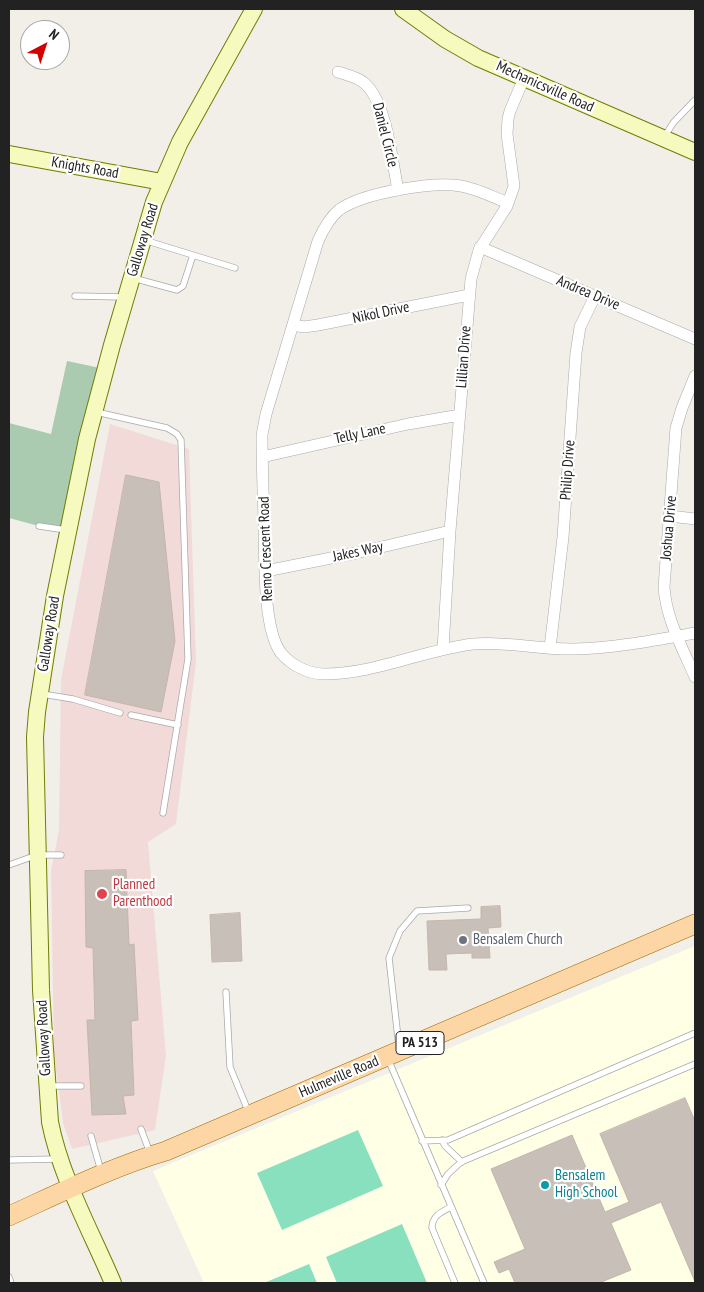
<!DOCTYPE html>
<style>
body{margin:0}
#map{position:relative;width:704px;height:1292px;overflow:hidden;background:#f2efe9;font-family:"PT Sans Narrow",sans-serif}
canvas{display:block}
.frame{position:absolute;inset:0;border:10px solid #222;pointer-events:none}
.north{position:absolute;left:20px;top:20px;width:50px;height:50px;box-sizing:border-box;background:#fff;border:1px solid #a7a7a7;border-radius:50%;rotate:40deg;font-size:14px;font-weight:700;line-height:20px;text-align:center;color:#222}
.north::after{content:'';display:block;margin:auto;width:18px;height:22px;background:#d40000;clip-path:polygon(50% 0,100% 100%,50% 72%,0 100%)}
</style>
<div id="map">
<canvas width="704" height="1292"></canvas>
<div class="frame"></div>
<div class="north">N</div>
</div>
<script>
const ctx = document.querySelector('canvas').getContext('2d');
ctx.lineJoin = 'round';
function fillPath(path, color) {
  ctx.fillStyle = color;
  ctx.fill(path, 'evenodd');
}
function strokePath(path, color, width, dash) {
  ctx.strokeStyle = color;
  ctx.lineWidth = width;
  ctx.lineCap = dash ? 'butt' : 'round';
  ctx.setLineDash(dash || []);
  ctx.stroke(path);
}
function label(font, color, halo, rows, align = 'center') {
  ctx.font = font + ' "PT Sans Narrow",sans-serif';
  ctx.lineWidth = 4.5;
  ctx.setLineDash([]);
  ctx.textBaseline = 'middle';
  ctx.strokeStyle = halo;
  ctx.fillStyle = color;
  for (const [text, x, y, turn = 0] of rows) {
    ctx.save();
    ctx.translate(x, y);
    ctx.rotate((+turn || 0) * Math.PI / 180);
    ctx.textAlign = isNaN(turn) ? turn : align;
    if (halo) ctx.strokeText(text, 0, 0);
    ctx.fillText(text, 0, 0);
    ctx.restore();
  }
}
const commercial = new Path2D(`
 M110,424L189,449L196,662L176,824L148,842L166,1056L155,1130L72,1149L63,1123L54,1053L51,871L59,830L61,680Z`);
const education = new Path2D(`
 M695,946V1283H204L153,1171Z`);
const cemetery = new Path2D(`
 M67,361L105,369L68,530L39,526L9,518V423L51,434Z`);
const pitch = new Path2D(`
 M358,1130L383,1186L282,1230L257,1173Z
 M402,1224L427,1283H337L326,1257Z
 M309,1264L317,1283H264Z`);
const building = new Path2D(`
 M126,475L159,482L175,641L161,712L85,695Z
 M126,870L129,945L134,944L138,1020L131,1021L134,1095L123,1096L126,1114L92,1115L87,1020H95L93,948L86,947L85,871Z
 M500,906L501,927L488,928L490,958H472V953L446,954L447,970H429L427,921L481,919V907Z
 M240,913L242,961L212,962L210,915Z
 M685,1098L695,1121V1282L661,1202L611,1223L631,1270L599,1283H515L509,1269L499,1273L494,1262L525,1249L491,1169L572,1135L605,1212L629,1202L600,1134Z`);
const lane = new Path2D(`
 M665,136L673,123L695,100
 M144,240L235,268
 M133,278L177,290L183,286L193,255
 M75,296L124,297
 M96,412L167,428L177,434L181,440L188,659L163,813
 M39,526L66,530
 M42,694L73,699L120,713
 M131,715L178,725
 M9,865L37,855H61
 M226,992L230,1067L249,1113
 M399,1047L389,958L400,931L417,911L468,908
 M388,1059L484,1283
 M49,1086H81
 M141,1129L150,1153
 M91,1136L101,1171
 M442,1140L445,1146L462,1162
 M422,1141L448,1140L695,1033
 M9,1160L58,1159
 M441,1185L448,1174L461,1162L695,1064
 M451,1207C441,1212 432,1216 432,1228L455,1283
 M9,1277L11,1283`);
const street = new Path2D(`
 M338,72C347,75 356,77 363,82C387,100 392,162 398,190
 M508,203C493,197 478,189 461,186C433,181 362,193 339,210C329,218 323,230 318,241L266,414L262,435C262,463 263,491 264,519C265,551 262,628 281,653C291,665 308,674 324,674C375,674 423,650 473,644C507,641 541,650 575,649C615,648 656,640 695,633
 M480,247L695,339
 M293,325L304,327L318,325L469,295
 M695,376L682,408L676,428L664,587C666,619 683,649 695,677
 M262,457L408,424L460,415
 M670,516L695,519
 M266,571L356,553L450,531
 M550,648L563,537L576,353L580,327L595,296
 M443,649L450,531L471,279L479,250L507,206L514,186L507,134L508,119L510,111L524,78`);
const secondary = new Path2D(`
 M403,9L445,39L478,58L695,152
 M9,154L162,182
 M113,1283C91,1231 61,1178 50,1122L41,990L35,737L37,712L55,596L87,439L112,345L154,202L180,142L254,9`);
const primary = new Path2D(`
 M9,1216C60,1193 112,1167 166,1151L695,924`);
const markers = [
 [102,894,6,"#e0444e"],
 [463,940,5,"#6b7280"],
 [545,1185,5,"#0f9aa8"]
];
const shields = [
 [420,1043,48]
];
const shieldNames = [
 ["PA 513",420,1043]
];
const streetNames = [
 ["Mechanicsville Road",545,87,24],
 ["Daniel Circle",385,135,76],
 ["Knights Road",85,168,10],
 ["Galloway Road",143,240,-73],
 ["Andrea Drive",588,293,23],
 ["Nikol Drive",381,313,-12],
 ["Lillian Drive",464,357,-86],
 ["Telly Lane",360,434,-12],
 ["Philip Drive",568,470,-86],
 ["Joshua Drive",669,528,-85],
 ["Remo Crescent Road",266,549,-92],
 ["Jakes Way",358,552,-12],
 ["Galloway Road",49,634,-81],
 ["Galloway Road",44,1038,-93],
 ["Hulmeville Road",339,1077,-23]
];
const healthNames = [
 ["Planned",113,885],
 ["Parenthood",113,902]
];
const worshipNames = [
 ["Bensalem Church",473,940]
];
const cultureNames = [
 ["Bensalem",555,1176],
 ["High School",555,1193]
];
fillPath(commercial, '#f2dad9');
fillPath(education, '#ffffe5');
fillPath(cemetery, '#aacbaf');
fillPath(pitch, '#88e0be');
fillPath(building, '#c7bfb8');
strokePath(building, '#c4b6ab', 1);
strokePath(lane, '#a9a9a9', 7);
strokePath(street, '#a9a9a9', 12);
strokePath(secondary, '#707d05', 18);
strokePath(primary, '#a06b00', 20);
strokePath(lane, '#fff', 5.5);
strokePath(street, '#fff', 11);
strokePath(secondary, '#f7fabf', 16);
strokePath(primary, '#fcd6a4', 19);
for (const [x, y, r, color] of markers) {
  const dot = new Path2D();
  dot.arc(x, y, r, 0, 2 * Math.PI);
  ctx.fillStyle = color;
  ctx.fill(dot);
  strokePath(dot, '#fff', 2);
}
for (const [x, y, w] of shields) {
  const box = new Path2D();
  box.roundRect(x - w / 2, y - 11.5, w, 23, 4);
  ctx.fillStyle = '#fff';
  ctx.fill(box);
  strokePath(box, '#222', 1);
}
label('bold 14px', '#222', null, shieldNames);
label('15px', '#222', '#fff', streetNames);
label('15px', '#be3a42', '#fff', healthNames, 'left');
label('15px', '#5b616d', '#fff', worshipNames, 'left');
label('15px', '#0d838f', '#fff', cultureNames, 'left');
</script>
